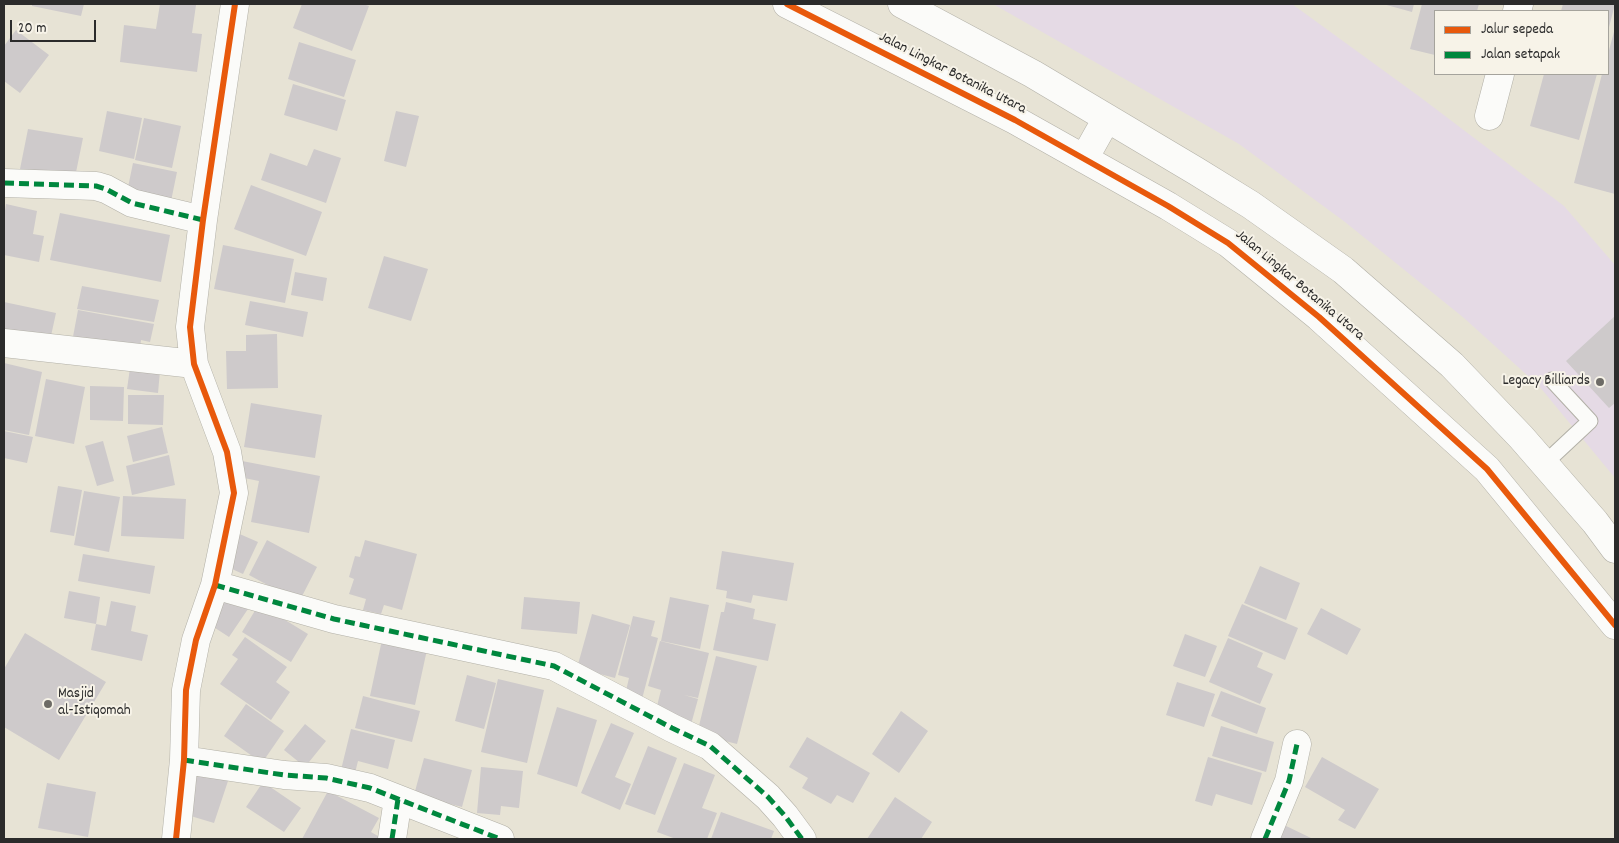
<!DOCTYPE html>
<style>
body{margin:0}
#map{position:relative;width:1619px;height:843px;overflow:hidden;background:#e7e3d5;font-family:Dekko,sans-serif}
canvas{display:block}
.frame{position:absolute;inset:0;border:5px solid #2b2b2b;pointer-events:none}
.legend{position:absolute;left:1434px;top:10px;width:175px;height:65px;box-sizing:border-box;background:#f7f3e8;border:1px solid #a5a39c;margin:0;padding:6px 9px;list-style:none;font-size:15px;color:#2b2b2b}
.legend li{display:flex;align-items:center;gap:10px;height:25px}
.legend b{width:25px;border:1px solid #a5a39c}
.scale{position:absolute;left:10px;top:20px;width:86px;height:22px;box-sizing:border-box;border:2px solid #2b2b2b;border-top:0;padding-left:6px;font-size:15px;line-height:18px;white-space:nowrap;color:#2b2b2b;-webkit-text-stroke:4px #f7f3e8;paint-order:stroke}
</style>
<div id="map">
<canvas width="1619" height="843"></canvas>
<div class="frame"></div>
<ul class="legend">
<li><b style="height:6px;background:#e8590c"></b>Jalur sepeda</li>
<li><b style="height:6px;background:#00873e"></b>Jalan setapak</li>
</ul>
<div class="scale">20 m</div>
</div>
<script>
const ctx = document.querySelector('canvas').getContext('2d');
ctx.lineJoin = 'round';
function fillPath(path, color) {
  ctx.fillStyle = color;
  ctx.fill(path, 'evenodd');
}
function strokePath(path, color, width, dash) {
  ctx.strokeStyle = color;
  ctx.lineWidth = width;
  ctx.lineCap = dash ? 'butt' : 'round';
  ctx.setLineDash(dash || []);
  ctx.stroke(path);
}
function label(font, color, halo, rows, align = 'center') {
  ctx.font = font + ' Dekko,sans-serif';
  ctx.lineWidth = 4;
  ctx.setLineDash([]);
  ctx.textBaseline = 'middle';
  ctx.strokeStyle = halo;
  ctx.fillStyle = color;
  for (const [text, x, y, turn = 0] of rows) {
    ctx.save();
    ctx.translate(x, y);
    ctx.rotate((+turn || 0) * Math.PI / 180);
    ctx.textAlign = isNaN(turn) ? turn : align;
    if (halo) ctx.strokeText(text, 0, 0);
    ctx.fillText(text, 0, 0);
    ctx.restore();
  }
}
const built = new Path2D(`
 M993,4H1292L1420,97L1564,206L1615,265V478L1539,386L1464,318L1345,222L1239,144Z`);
const building = new Path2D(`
 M32,4H84L81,16L32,6Z
 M160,4L196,5L192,33L202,34L197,72L120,62L124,25L156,29Z
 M302,4H363L369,6L352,51L293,28Z
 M1383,4H1414L1412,12Z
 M1422,4H1479L1477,11H1435V55L1410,49Z
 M1563,4H1615L1608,31V11H1561Z
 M1615,28V194L1574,183L1602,74H1608V54Z
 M16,30L49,55L20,93L4,81V46Z
 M299,42L356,60L344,97L288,79Z
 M1544,74H1597L1579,140L1530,126Z
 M293,84L346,100L337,131L284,115Z
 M107,111L142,118L134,159L99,151Z
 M396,111L419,116L406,167L384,161Z
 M144,118L181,126L172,168L135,160Z
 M28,129L83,138L74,182L19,174Z
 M314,149L341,158L326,203L261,180L270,153L307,166Z
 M133,163L177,172L170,206L126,197Z
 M251,185L322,212L306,256L234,229Z
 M6,204L37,211L33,234L44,236L39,262L4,255V217Z
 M60,213L170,235L161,282L50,260Z
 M223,245L294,259L285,303L214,289Z
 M384,256L428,269L411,321L368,308Z
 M295,272L327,278L323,301L291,295Z
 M82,286L159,300L154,322L77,309Z
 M250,301L308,312L303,337L245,325Z
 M4,302L56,313L49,345L4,335Z
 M78,310L154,324L150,342L141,340L139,355L72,342Z
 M1615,316V403L1609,408L1566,361Z
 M277,334L278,388L227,389L226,351H246V335Z
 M4,363L42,372L29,435L4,430Z
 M130,368L160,371L158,393L127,389Z
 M46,379L85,387L74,444L35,436Z
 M90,386L124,387L123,421L90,420Z
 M128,395H164L163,425L128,424Z
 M251,403L322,415L315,458L244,447Z
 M162,427L168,453L133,462L127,436Z
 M4,431L33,437L27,463L4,458Z
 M103,441L114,481L97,486L85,446Z
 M169,455L175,485L132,495L126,466Z
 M242,461L320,476L309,533L251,522L259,481L239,477Z
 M58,486L82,490L74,536L50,532Z
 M84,491L120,497L109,552L74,545Z
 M123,496L186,499L184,539L121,536Z
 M235,532L258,542L243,574L221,564Z
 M267,540L317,567L299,602L249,575Z
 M365,540L417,554L402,610L384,605L381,614L363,610L366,599L349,594L354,579L349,577L355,556L360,557Z
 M722,551L794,563L787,601L753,595L751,603L726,598L727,591L716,589Z
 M83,554L155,566L150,594L78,581Z
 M1260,566L1300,583L1286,620L1244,603Z
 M69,591L100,597L96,624L64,618Z
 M227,595L248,609L229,637L209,624Z
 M524,597L580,602L577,634L521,629Z
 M670,597L709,605L700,649L661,641Z
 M111,601L136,606L131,631L148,635L142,661L91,650L96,624L106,626Z
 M726,602L755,609L753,619L776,624L768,661L713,650L721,612H724Z
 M259,604L308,634L291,662L242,632Z
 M1242,604L1298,628L1285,660L1228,636Z
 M1321,608L1361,629L1347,655L1307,634Z
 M592,614L630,625L615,678L577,668Z
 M633,616L655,621L651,636L658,638L642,699L625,695L629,678L618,675Z
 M25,633L106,682L59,760L4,727V669Z
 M1185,634L1217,646L1205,677L1173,666Z
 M383,635L428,645L415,705L370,696Z
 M245,637L287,667L276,682L290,692L271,720L220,684L238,659L232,655Z
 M1228,638L1263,653L1257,667L1273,674L1260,704L1209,682Z
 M660,641L709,653L698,698L684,695L698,699L690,728L654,718L661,690L648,686Z
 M716,656L757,666L737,744L697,734Z
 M467,675L496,683L484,729L455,721Z
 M498,679L544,690L527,763L481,752Z
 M1177,682L1215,694L1204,727L1166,715Z
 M1221,691L1266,708L1257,734L1211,716Z
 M363,696L420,711L412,742L355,728Z
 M246,704L284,731L262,763L224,736Z
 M557,707L597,720L577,787L537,774Z
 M901,711L928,731L899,773L872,754Z
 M611,723L634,733L615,777L631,784L620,810L581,793Z
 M305,724L326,741L305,767L284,750Z
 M1221,726L1274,742L1266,772L1212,756Z
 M351,729L395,740L388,769L358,761L354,777L340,774Z
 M807,737L870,773L853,803L837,795L831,804L802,788L808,778L789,767Z
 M648,746L677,758L655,815L625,804Z
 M1208,757L1262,773L1252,805L1216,794L1212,806L1195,801Z
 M1322,757L1379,789L1355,829L1338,820L1345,810L1305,787Z
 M424,758L472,770L462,807L414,795Z
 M684,763L715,775L702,808L717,813L707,839H676L657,832Z
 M481,767L523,771L519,808L501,806L500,815L477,813Z
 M199,768L229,778L214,823L184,814Z
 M263,782L301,808L284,832L246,807Z
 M47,783L96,792L88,837L38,828Z
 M328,791L379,818L371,832L383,839H302Z
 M895,797L932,822L921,839H867Z
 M721,812L774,831L771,839H711Z
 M1280,823L1313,839H1272Z`);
const service = new Path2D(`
 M1544,464L1590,421L1552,380`);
const minor = new Path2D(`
 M1517,11L1519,4
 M1489,116L1500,74
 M4,183L96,186L106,189L132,203L203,220
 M4,343L194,364
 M215,585L334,619L554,666L672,728L710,746L768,797L785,816L802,839
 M184,760L284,775L326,778L370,788L500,839
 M176,839L184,760L186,690L196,640L215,585L234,493L227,452L194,364L190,327L203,220L235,4
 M392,839L398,799
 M1265,839L1289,781L1297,744`);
const tertiary = new Path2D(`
 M787,4L1015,120L1168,206L1228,243L1319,317L1487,469L1615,625
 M902,4L1033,74L1196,171L1251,205L1343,270L1452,365L1521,437L1595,522L1615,549
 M1084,159L1107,118`);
const quiet = new Path2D(`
 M4,183L96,186L106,189L132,203L203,220
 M215,585L334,619L554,666L672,728L710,746L768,797L785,816L802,839
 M184,760L284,775L326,778L370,788L500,839
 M392,839L398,799
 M1265,839L1289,781L1297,744`);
const cycleway = new Path2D(`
 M787,4L1015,120L1168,206L1228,243L1319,317L1487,469L1615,625
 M176,839L184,760L186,690L196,640L215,585L234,493L227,452L194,364L190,327L203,220L235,4`);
const markers = [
 [1600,382,5,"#6d6b66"],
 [48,704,5,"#6d6b66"]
];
const streetNames = [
 ["Jalan Lingkar Botanika Utara",952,74,27],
 ["Jalan Lingkar Botanika Utara",1299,286,40]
];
const poiNames = [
 ["Legacy Billiards",1590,382],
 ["Masjid",58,695,"left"],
 ["al-Istiqomah",58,712,"left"]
];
fillPath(built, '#e5dae5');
fillPath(building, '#cecacb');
strokePath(service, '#b2b0a7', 17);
strokePath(minor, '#b2b0a7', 29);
strokePath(tertiary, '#b2b0a7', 29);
strokePath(service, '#fbfbf9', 15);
strokePath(minor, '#fbfbf9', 28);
strokePath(tertiary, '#fbfbf9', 28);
strokePath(quiet, '#00873e', 5, [10, 5]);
strokePath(cycleway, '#e8590c', 6);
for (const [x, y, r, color] of markers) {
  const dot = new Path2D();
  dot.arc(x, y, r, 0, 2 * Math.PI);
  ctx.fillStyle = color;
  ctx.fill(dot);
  strokePath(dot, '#f7f3e8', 2);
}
label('15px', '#2b2b2b', '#f7f3e8', streetNames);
label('15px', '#2b2b2b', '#f7f3e8', poiNames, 'right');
</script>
